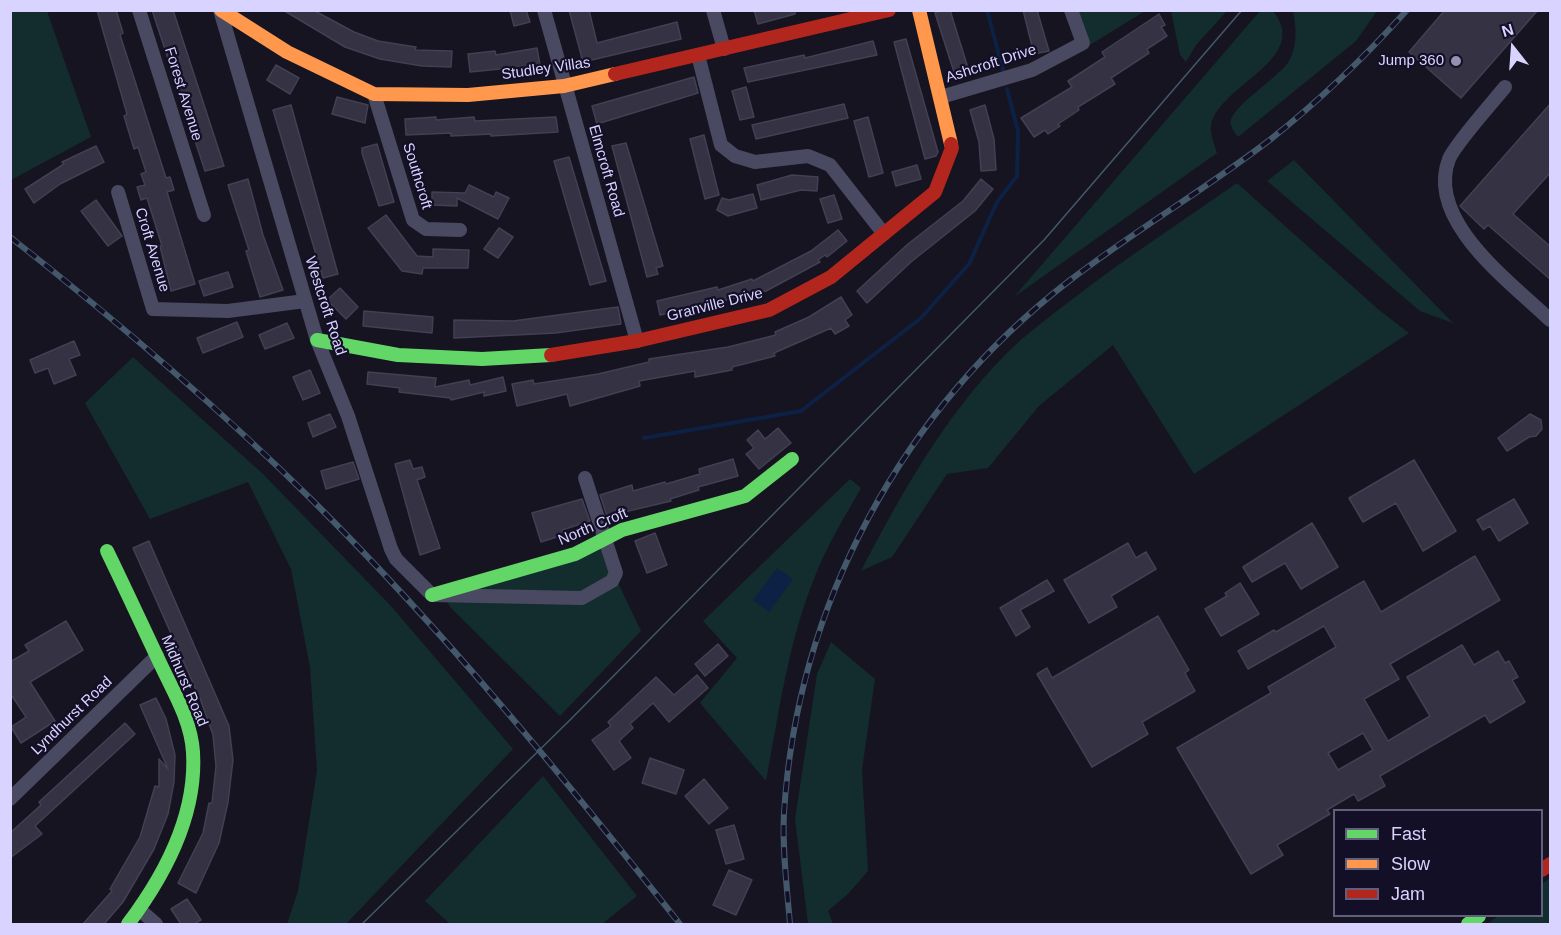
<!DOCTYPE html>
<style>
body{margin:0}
#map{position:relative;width:1561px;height:935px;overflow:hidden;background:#161421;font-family:Arial,sans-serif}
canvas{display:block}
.frame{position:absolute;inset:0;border:12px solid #d9d4ff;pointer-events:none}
.legend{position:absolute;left:1333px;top:809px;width:210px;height:108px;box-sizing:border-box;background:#130f26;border:2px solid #625e7d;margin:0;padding:8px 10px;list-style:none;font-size:18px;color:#d9d4ff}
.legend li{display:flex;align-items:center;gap:12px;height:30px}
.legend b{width:30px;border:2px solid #625e7d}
.north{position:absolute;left:1483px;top:18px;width:60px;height:60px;-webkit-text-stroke:4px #130f26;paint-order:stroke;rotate:343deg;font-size:16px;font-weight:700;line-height:24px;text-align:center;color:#d9d4ff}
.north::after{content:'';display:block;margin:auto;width:21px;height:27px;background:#d9d4ff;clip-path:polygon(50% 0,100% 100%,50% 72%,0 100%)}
</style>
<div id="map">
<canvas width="1561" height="935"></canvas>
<div class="frame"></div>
<ul class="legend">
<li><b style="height:8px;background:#63d668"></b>Fast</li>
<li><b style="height:8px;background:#ff974d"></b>Slow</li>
<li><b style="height:8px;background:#b3261e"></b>Jam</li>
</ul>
<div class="north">N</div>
</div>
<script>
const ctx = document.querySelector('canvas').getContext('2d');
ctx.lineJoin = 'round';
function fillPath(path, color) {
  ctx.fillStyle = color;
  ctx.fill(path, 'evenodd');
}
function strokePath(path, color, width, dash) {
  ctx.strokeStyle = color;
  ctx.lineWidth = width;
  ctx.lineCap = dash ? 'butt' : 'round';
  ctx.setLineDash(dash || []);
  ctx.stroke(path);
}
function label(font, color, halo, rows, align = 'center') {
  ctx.font = font + ' Arial,sans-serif';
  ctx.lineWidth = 4.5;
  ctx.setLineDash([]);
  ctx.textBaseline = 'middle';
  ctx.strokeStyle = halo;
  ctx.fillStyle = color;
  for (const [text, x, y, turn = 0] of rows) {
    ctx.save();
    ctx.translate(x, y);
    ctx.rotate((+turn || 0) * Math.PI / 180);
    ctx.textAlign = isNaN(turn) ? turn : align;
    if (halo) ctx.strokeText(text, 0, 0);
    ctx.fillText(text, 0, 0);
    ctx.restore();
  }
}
const green = new Path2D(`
 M11,10L47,11L91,137L11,180Z
 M1077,10L1145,11L1090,45Z
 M1171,11H1227L1196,45L1186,62L1180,55Z
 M1260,11H1273C1312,59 1219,85 1211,125C1210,134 1214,144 1217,153L1014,297Z
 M1293,11H1377L1356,41L1238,137C1236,134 1232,129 1231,125C1226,109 1279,78 1289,61C1298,44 1296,28 1293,11Z
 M1294,160L1453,323L1420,311L1267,181Z
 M1237,183L1379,310L1409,333L1194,474L1113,345L1039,406L988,468L947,474L892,557L861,571C901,494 945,415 1007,353C1026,334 1049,317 1070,301C1124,259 1181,222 1237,183Z
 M133,357L263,474L391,606L513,749L346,924H287L298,891L317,771L310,667L291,569L248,482L150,519L85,403Z
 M850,479L861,488C844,518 826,547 814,579C788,643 779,713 766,781L700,703L737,658L703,621Z
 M600,545L641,631L560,716L450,607L444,595Z
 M831,642L875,679L862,770L868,871L849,893L828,911L833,924H808L795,819L817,674Z
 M543,776L637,896L602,924H450L425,901Z
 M1550,878V924H1487L1498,916H1542V884Z`);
const water = new Path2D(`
 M777,568L793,579L769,612L753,600Z`);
const stream = new Path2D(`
 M987,10L1003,70
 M644,438L801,411L921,318L969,264L997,202L1017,176L1018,131L1007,89`);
const building = new Path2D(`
 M97,10H116L123,33L120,35L134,78L166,178L170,177L174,190L167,192L195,284L171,291L160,246H162L147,198L141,200L137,187L145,185L141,174L146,172L138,147L134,149L124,116L127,114Z
 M152,10H173L224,166L205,171Z
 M283,10H313L354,32L378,41L416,47L415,50L452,51L451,67L422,66L380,59L345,47Z
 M510,10H526L530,22L514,26Z
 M569,10H589L597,43L677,22L681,39L583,62Z
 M754,10H795V14L758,24Z
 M942,10H950L968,68L954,72L935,13Z
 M1023,10H1037L1049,51L1034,54Z
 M1445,10H1538L1461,98L1409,52Z
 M1159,14L1165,25L1161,27L1167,36L1147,49L1149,53L1111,78L1115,84L1078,107L1079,110L1058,124L1060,126L1048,134L1045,130L1034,137L1021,118L1072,87L1068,81L1105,57L1102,52Z
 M906,39L938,152L936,156L925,159L894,42Z
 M873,41L877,55L748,82L744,68L804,55L805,58Z
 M537,48L540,65L470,72L468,54L495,51L496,55Z
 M276,65L299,78L290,94L267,80Z
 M694,77L698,93L597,124L592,106Z
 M746,87L754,117L740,120L732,91Z
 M337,97L368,105L365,123L332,114Z
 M1551,103V172L1513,214L1551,247V280L1488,225L1484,229L1460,206Z
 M844,104L848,118L756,139L752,125Z
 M291,105L338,274L323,278L273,110Z
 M985,105L994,139L996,170L981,171L979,142L970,110Z
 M436,117V120L474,117L475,121L556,117L558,132L491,136V134L451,136V133L406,135L405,119Z
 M868,117L883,173L869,177L854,121Z
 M704,135L719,195L705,199L690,139Z
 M626,143L663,266L656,268L658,274L647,277L612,146Z
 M377,144L394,202L379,206L362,153V148Z
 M96,146L104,162L60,184L34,203L25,189L64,164L62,162Z
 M569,157L606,281L590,285L554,161Z
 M917,165L921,179L896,186L892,172Z
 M792,175L818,177L817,191L801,190L761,200L757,185Z
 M248,179L263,235L283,290L260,297L246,251L249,250L228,185Z
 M981,179L993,189L975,211L911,262L867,303L857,291L908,244L963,201Z
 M469,185L494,197L496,192L509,198L498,219L457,198V206L432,205V192L465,193Z
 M753,194L757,208L728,216L717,210L722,198L729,200Z
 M834,195L842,219L828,223L820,199Z
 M96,200L122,236L108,246L81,211Z
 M386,215L417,256L433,257V249L469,250L468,268H423L422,274L402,271L368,228Z
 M499,228L513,237L498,258L484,249Z
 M838,230L847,241L827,257L825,255L818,260L820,262L766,291L660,315L657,301L717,287L718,290L752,279L753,281L811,251Z
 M228,272L233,287L204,296L199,281Z
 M340,288L358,307L346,319L327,300Z
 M841,297L852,315L845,320L849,326L835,334L831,328L774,353L775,356L732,367V370L695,377V371L639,381L640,386L570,406L567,394L517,406L512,384L533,380L534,384L598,374L649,362V359L728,347L776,335L775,332L809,317Z
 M618,307L621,324L556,333L454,338V320L513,321Z
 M364,311L433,317L432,333L363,326Z
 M237,322L243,337L203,353L197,338Z
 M287,323L294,338L265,349L259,335Z
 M74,341L80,355L69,359L76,375L54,384L48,368L35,373L30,360Z
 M310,370L320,393L303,400L293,377Z
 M368,372L436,378L435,387L469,380L470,385L503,377L506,391L484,396V392L451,400L450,398L399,392L400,388L367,384Z
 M330,414L336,427L313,437L308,423Z
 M1530,414L1541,420L1542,429L1536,436L1529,437L1507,451L1498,438Z
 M778,428L791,443L759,469L746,454L754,448L747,440L758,430L765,439Z
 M733,459L738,476L698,487L699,490L670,499L671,501L607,516L600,495L632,485L633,491L665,482L666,484L700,474L699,469Z
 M410,460L413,469L422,467L425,477L417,480L440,548L420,555L395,464Z
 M1414,460L1456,531L1423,551L1396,503L1363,522L1349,498Z
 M353,462L359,479L326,489L321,471Z
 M582,499L590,521L562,530L563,535L541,542L532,513Z
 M1514,499L1528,523L1499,541L1490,526L1483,530L1477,520Z
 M1312,523L1338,567L1301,589L1285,563L1252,582L1243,567Z
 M655,533L667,565L647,573L635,541Z
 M149,541L229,726L233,760L228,802L219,843L196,893L178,883L203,833L209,803H212L216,766L213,735L201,701L133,548Z
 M1128,543L1136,558L1146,552L1156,569L1111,596L1117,607L1089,623L1064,580Z
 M1475,556L1500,600L1390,664L1399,679L1364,699L1388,741L1430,716L1407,677L1462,645L1474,665L1498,651L1505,663L1509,661L1518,677L1512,680L1525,702L1490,723L1485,715L1380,776L1385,786L1358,801L1354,794L1327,810L1330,814L1277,845L1283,855L1251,874L1177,748L1271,693L1268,687L1336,647L1324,626L1248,669L1238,651L1274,630L1276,632L1364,581L1381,612ZM1363,733L1373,750L1338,770L1328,753Z
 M1047,580L1054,591L1020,610L1030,627L1016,636L1000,608Z
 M1240,583L1259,614L1221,636L1205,609L1227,596L1225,593Z
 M1158,616L1189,670L1185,673L1195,691L1142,722L1148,734L1092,767L1037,674L1047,668L1052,678Z
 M66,621L83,650L30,682L55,721L21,743L11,727L26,717L10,693V662L29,651L25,645Z
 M718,644L728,656L705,676L695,664Z
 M697,675L708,688L669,722L653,703L630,724L633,728L619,741L631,758L614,770L592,740L611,726L608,722L656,677L674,695Z
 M156,698L166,719L175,755L174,782L168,814L154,849L123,902L104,924H83L112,891L110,889L140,837L155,786L159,787V759L168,769L140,705Z
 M125,723L135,734L35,826L42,834L10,858V833L41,805L39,802Z
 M650,758L684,770L676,794L642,783Z
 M704,779L728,808L709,824L685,796Z
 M734,825L744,859L726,864L716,830Z
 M729,870L752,880L736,915L713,905Z
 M187,899L201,920L194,924H181L171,909Z`);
const street = new Path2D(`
 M139,10L204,215
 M220,10L317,340L348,416L391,549L396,559L432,595L582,598L612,581L616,573L585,478
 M544,10L637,341
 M713,10L724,49
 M698,55L721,145L735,156L755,162L808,156L830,165L884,234
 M1505,87C1492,103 1455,144 1449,159C1425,221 1512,283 1550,320
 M374,94L413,220L426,229L460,230
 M941,97L1032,70L1083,43L1071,10
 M118,192L153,309L228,311L305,301
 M10,799L157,656
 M140,910L156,924`);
const fast = new Path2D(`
 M317,340L398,355L482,359L551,355
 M107,551C125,588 142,625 160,663C173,691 191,720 193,752C197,816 165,875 128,924
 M432,595L575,554L622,530L745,496L792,459
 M1468,924L1479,916`);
const slow = new Path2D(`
 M221,10L287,52L374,94L468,95L564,86L615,74
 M919,10L951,144`);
const jam = new Path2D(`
 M615,74L889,10
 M551,355L637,341L769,310L831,277L935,192L952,148L951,144
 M1542,870L1550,864`);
const tram = new Path2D(`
 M362,924L570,720L1044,240L1242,10`);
const rail = new Path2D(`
 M10,237C116,320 218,407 313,501C446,633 564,778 680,924
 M790,924C787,888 782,849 784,813C797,604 903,409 1069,281C1134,231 1206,189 1271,139C1320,100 1365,57 1407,10`);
const markers = [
 [1456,61,6,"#9591b1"]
];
const poiNames = [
 ["Jump 360",1444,61]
];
const streetNames = [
 ["Ashcroft Drive",991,64,-18],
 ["Studley Villas",546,69,-8],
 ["Forest Avenue",183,94,73],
 ["Elmcroft Road",606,171,74],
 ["Southcroft",417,176,73],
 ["Croft Avenue",152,250,73],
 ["Granville Drive",715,305,-14],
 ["Westcroft Road",325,306,72],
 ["North Croft",593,527,-23],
 ["Midhurst Road",184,681,67],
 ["Lyndhurst Road",72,716,-44]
];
fillPath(green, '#132c2d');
fillPath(water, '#0d2144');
strokePath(stream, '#0d2144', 4);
fillPath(building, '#343243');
strokePath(building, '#433f54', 1.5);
strokePath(street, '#4a4962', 14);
strokePath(fast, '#63d668', 14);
strokePath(slow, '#ff974d', 14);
strokePath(jam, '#b3261e', 14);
strokePath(tram, '#43596b', 1.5);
strokePath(rail, '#43596b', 6);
strokePath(rail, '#130f26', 4, [11]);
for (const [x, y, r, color] of markers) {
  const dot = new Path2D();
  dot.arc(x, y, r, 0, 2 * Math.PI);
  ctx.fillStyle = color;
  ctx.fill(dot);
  strokePath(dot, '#130f26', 2);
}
label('15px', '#d9d4ff', '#130f26', poiNames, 'right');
label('15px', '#d9d4ff', '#130f26', streetNames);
</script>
